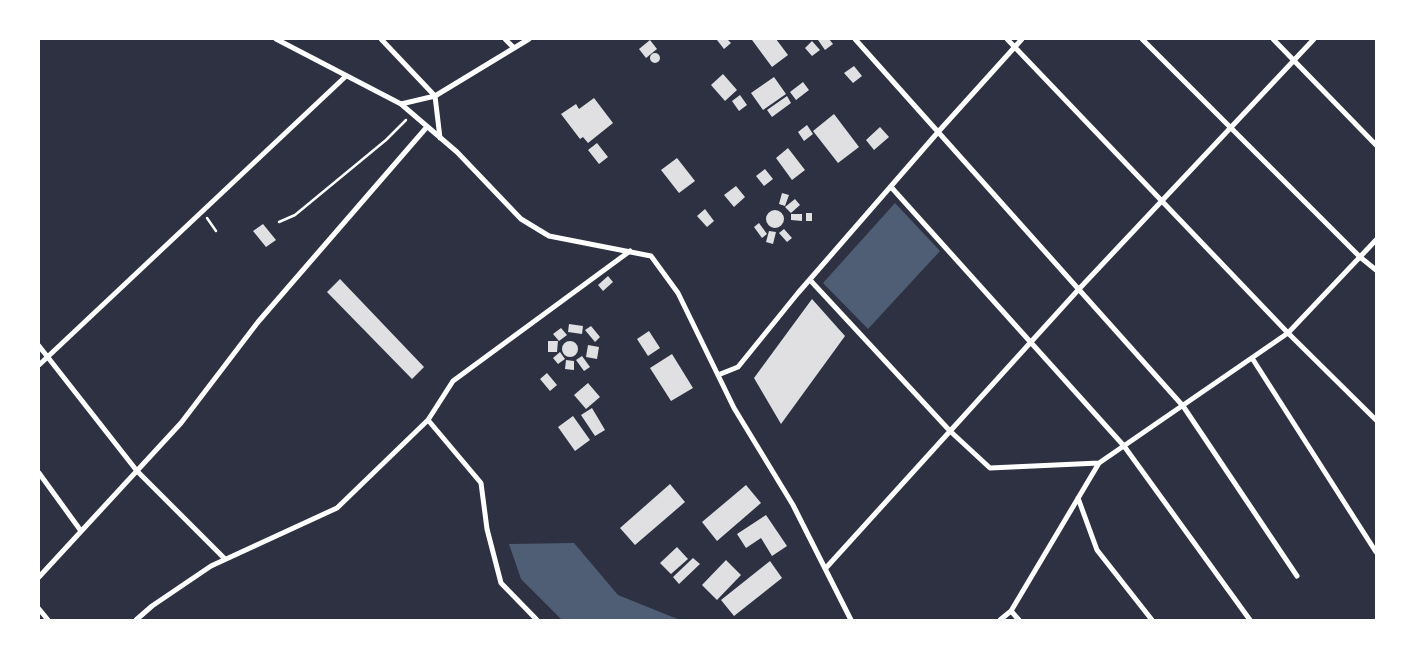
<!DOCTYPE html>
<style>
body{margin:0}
#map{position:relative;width:1415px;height:659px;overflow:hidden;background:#2d3142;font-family:Figtree,sans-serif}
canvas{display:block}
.frame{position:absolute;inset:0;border:40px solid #fff;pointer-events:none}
</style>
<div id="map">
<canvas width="1415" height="659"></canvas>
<div class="frame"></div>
</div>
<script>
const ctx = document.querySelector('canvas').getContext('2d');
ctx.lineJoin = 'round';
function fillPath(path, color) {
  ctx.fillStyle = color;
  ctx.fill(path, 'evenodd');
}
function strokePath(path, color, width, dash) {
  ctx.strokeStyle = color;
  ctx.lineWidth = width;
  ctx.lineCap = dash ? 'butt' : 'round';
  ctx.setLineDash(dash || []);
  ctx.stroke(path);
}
const water = new Path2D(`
 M895,203L940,251L868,329L823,283Z
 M574,543L618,595L680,620H562L521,579L509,544Z`);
const building = new Path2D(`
 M718,39H727L731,43L724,49L717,40Z
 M753,39H776L788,55L772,67L752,40Z
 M819,39H829L833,44L825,50L818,40Z
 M650,40L657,49L646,58L639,49Z
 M812,41L820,50L812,56L805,48Z
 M650 58a5 5 0 1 1 10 0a5 5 0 1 1-10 0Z
 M854,66L862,76L853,83L844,73Z
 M723,74L737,90L725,101L711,85Z
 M774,77L786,94L763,110L751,93Z
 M803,82L809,90L796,100L790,92Z
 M740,95L747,105L739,111L732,101Z
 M787,96L791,103L772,117L767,110Z
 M594,98L613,123L588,143L583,137L580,139L561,114L576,104L579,109Z
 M834,114L859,147L838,163L813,131Z
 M807,125L813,134L804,141L798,132Z
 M880,127L889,137L874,150L866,140Z
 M597,143L608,157L599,164L588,150Z
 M788,148L805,170L792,180L776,158Z
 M677,158L695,181L679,193L661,170Z
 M765,169L773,179L764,186L756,176Z
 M736,186L745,197L734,207L724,195Z
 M782,193L789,195L785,206L779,204Z
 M795,199L800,205L791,213L785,207Z
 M705,209L714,221L707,227L697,216Z
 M766 219a9 9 0 1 1 18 0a9 9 0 1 1-18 0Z
 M806,213H812V221H806Z
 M791,214H802V221L791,220Z
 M759,223L767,234L762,238L754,227Z
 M263,224L276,240L266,247L253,231Z
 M784,229L792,238L787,242L779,233Z
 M769,231L776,232L773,244L766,242Z
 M608,276L613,282L603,291L598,285Z
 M340,279L424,367L412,379L327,292Z
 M812,299L845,336L781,424L754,378Z
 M569,324L583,326L582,334L568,332Z
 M591,326L600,337L595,342L585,330Z
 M561,328L567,335L559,341L553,334Z
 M649,331L660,348L648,356L637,339Z
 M562 349a8 8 0 1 1 16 0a8 8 0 1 1-16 0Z
 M548,341H558L557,352H548Z
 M588,345L599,347L597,359L586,357Z
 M560,352L565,359L558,364L553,358Z
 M672,354L693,388L671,401L650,368Z
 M582,356L590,367L584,371L576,360Z
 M566,360L574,361V370L565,369Z
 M547,373L557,385L550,391L540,379Z
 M588,383L600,397L586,409L574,395Z
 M592,408L605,430L595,436L581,415Z
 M573,416L590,440L575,451L558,427Z
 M670,484L685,502L635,545L620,528Z
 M746,485L761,503L717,541L702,522Z
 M766,515L787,546L772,556L761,538L746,548L737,534Z
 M677,547L688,559L671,574L660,563Z
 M693,558L700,564L679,584L673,577Z
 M726,560L741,575L717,600L702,585Z
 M770,561L782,578L734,616L721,600Z`);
const path = new Path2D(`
 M207,218L216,231
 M279,222L295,215L386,140L406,120`);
const minor = new Path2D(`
 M276,39L401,104L457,152L521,219L549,236L651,256L678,293L734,408L793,505L851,620
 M381,39L435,96L440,138
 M505,39L514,48
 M855,39L1183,406L1297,576
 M1007,39L1288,333L1376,420
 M1142,39L1360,257L1376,270
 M1273,39L1376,145
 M401,104L435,96L529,39
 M891,187L1124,446L1250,620
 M810,280L950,431L990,468L1099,463
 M39,346L137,471L225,559
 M1252,358L1376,552
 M39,365L345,77
 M718,375L738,367L798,293L939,131L1022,39
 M428,420L481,483L487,529L501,583L537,620
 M39,473L81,531
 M1078,498L1097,550L1152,620
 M825,569L1079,289L1314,39
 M39,577L181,423L258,322L426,128
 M39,609L48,620
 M1011,611L1019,620
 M136,620L152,606L211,566L337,508L428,420L453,381L630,251
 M1000,620L1011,611L1099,463L1288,333L1376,240`);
fillPath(water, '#4f5d75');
fillPath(building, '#e0e0e3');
strokePath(path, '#fff', 2.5);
strokePath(minor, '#fff', 5);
</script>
